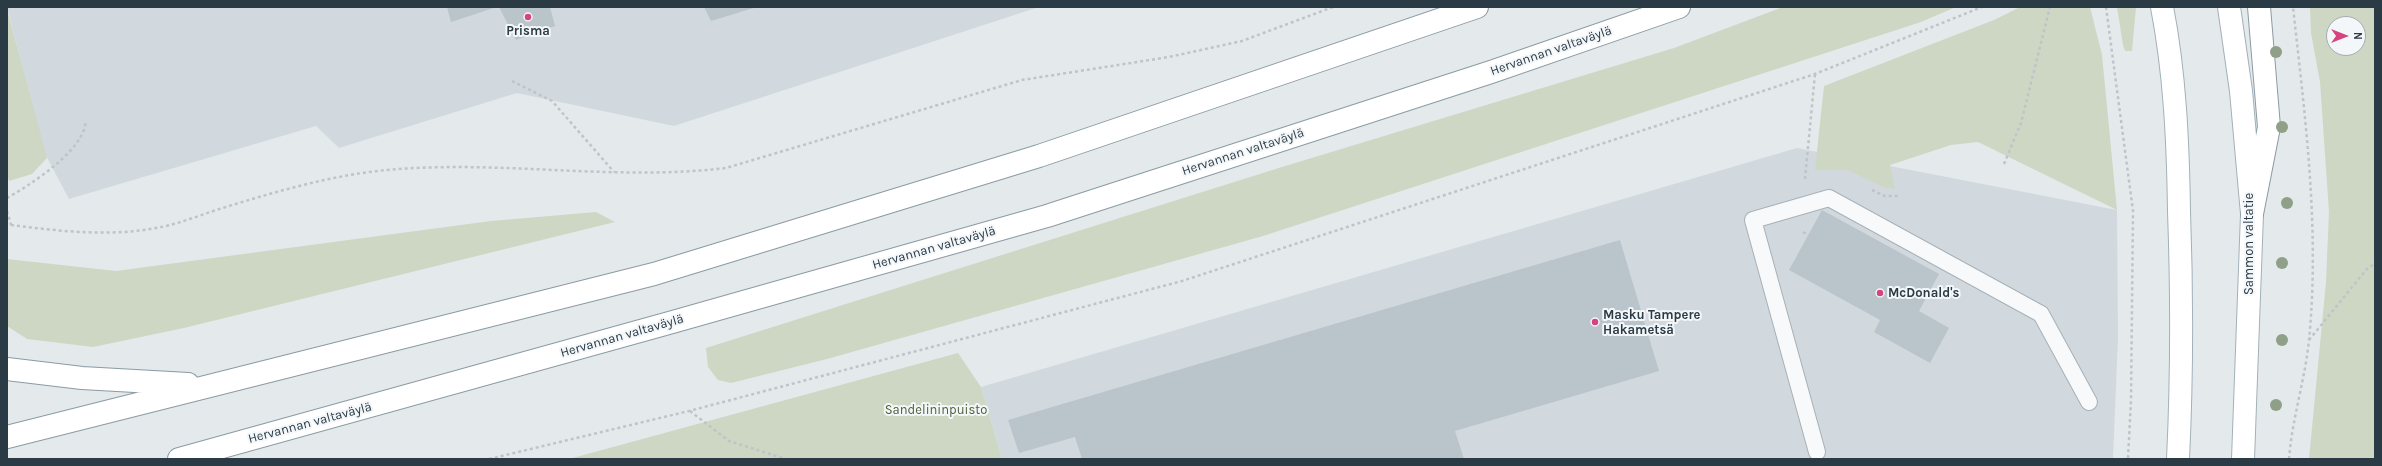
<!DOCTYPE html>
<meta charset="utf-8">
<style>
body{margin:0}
#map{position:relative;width:2382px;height:466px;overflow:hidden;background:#e4e9ec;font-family:Karla,sans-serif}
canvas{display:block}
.frame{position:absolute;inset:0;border:8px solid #2a3b46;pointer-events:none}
.north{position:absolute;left:2326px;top:16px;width:40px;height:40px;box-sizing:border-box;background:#f4f7f9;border:1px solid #a3acb1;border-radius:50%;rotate:90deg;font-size:11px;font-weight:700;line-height:16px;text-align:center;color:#2a3b46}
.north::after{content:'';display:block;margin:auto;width:14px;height:18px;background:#d6447f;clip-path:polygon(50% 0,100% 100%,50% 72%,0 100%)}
</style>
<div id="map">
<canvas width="2382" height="466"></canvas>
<div class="frame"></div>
<div class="north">N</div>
</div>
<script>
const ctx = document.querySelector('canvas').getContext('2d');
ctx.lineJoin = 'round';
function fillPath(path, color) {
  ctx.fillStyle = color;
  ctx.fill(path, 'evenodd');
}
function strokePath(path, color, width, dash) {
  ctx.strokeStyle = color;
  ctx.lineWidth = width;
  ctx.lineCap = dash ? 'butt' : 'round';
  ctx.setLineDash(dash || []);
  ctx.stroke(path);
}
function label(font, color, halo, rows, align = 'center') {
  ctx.font = font + ' Karla,sans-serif';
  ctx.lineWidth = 4;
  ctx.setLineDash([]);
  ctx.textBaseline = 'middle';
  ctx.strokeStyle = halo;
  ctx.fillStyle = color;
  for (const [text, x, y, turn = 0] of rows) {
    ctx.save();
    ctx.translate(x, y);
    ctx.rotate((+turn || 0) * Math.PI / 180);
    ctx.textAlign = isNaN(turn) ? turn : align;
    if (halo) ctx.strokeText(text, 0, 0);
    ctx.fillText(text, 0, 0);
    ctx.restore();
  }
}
const built = new Path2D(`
 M7,7H1039L674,126L517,93L339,148L316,126L69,199L44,152Z
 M1797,148L2117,210L2118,338L2113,459H1002L981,387Z`);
const green = new Path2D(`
 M1783,7H1956L1921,22L1263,236L827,359L731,383L718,380L708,367L706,348L1282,167L1674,48Z
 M2020,7H2090L2102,55L2117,210L1978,142L1951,145L1890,165L1895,189L1883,187L1848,170H1815L1824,86L1994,20Z
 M2117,7H2136L2132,51H2125L2123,45Z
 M2310,7H2375V459H2309L2326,282L2329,212L2320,82L2311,33ZM2334,24H2358V48H2334Z
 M7,9L47,158L32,174L9,181L7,174Z
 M596,212L615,222L184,328L93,347L27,339L7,326V259L116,271L491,221Z
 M958,353L981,387L1002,459H569Z`);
const building = new Path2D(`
 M447,7H497L451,22Z
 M499,7H550L555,26L516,40Z
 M704,7H757L711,21Z
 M1822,210L1939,274L1919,311L1949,328L1930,363L1874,332L1880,320L1789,270Z
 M1620,240L1659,371L1455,431L1464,459H1082L1075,437L1019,453L1008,420Z`);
const path = new Path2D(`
 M2106,7L2133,211L2131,400L2128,459
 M512,81L552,101L614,172
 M2004,164L2021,123L2050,7
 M1805,179L1815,74
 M1872,190L1885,196H1900
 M7,198C30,185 68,160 81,136C84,132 85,126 86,121
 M7,211L11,225L7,226
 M11,225C59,231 108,237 156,228C180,224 205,213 229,206C285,189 340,173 399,169C508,161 618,181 726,168L1022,80L1169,57L1242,41L1333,7
 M1803,232L1808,235
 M2309,340L2366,270L2375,263
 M690,411L729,441L786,459
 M489,459L689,411L1182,281L1815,74L1982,7
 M2289,459C2292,419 2305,380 2309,340C2320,228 2305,117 2293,7`);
const service = new Path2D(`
 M1817,452L1753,220L1829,198L2041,314L2089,402`);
const primary = new Path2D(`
 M2162,7C2175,74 2178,143 2179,211C2182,294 2182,377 2178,459
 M2229,7L2241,91L2252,214L2243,459`);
const trunk = new Path2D(`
 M2252,214L2269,127L2259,7
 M7,369L82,378L188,384
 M7,437L654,274L1039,156L1477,7
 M179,459L669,323L1047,216L1491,72L1679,7`);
const trees = [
 [2276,52],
 [2282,127],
 [2287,203],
 [2282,263],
 [2282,340],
 [2276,405]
];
const markers = [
 [528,17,4,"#d6447f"],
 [1880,293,4,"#d6447f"],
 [1595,322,4,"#d6447f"]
];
const poiNames = [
 ["Prisma",528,31,"center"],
 ["McDonald's",1888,293],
 ["Masku Tampere",1603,315],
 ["Hakametsä",1603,330]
];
const streetNames = [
 ["Hervannan valtaväylä",1551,51,-19],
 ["Hervannan valtaväylä",1243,152,-18],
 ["Sammon valtatie",2249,244,-90],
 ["Hervannan valtaväylä",934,248,-16],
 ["Hervannan valtaväylä",622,336,-16],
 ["Hervannan valtaväylä",310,423,-15]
];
const parkNames = [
 ["Sandelininpuisto",936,410]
];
fillPath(built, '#d2d9de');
fillPath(green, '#ced7c4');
fillPath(building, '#bac4cb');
strokePath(service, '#a8b1b7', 18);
strokePath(primary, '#a2b1b9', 24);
strokePath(trunk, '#8a9ba4', 24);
strokePath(path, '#bec4c8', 2.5, [3, 3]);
strokePath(service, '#f7f9fa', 16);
strokePath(primary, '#fff', 22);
strokePath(trunk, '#fff', 22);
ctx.fillStyle = '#8f9f88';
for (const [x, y] of trees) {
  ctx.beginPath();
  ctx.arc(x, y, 6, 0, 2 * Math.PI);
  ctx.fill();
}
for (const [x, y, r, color] of markers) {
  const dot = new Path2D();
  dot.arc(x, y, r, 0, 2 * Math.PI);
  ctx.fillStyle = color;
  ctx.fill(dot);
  strokePath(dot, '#f4f7f9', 1.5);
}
label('bold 13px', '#2a3b46', '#f4f7f9', poiNames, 'left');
label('13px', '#2a3b46', '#f4f7f9', streetNames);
label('13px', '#4a6336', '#f4f7f9', parkNames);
</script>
